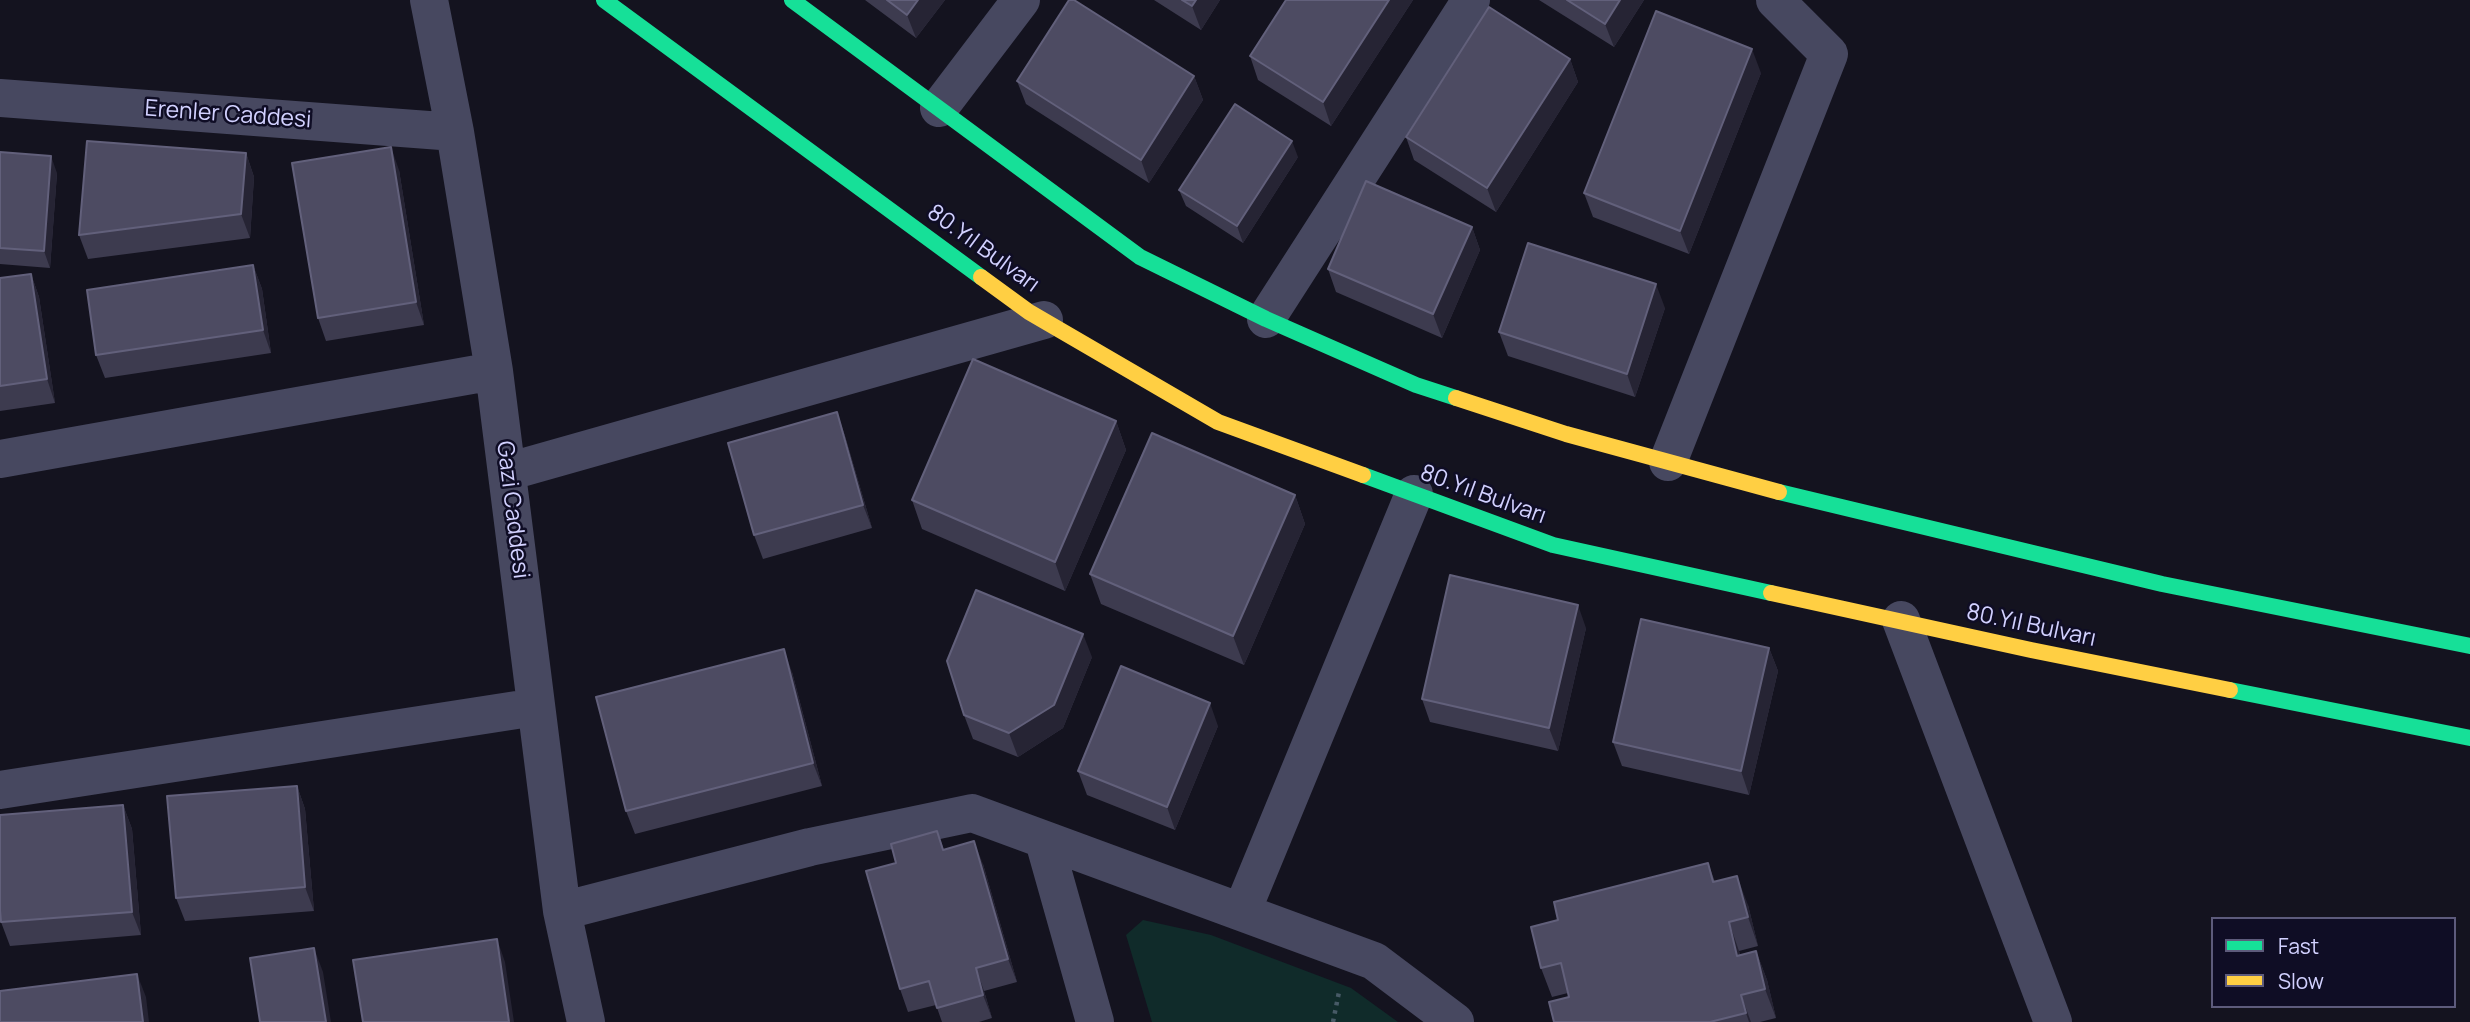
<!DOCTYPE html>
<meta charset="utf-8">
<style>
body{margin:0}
#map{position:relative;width:2470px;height:1022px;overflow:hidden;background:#14131f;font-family:Manrope,sans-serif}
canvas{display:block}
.legend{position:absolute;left:2211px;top:917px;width:245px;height:91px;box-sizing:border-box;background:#0f0d25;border:2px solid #5d5b7c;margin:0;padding:9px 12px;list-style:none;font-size:21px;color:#d2d1ff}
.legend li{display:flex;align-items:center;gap:14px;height:35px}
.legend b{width:35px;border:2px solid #5d5b7c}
</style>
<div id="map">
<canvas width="2470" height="1022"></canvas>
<ul class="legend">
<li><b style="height:9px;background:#16e098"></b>Fast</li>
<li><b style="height:9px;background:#ffcf43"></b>Slow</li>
</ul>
</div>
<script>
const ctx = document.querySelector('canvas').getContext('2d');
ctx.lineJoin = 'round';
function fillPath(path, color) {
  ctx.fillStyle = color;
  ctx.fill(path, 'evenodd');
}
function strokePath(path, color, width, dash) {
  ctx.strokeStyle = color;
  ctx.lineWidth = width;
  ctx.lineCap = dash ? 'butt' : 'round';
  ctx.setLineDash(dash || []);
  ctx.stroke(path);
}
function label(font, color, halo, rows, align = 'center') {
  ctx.font = font + ' Manrope,sans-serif';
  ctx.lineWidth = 5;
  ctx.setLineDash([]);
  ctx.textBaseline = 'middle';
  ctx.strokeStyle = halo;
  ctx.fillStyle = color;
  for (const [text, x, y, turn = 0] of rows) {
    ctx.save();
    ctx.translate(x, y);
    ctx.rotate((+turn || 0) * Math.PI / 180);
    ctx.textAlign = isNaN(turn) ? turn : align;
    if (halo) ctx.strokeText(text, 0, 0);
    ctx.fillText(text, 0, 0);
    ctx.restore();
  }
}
const green = new Path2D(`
 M1143,920L1211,935L1351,988L1398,1022H1152L1126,935Z`);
const path = new Path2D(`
 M1333,1022L1339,992`);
const street = new Path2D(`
 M429,0L455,132L494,371L562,911L586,1022
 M0,98L455,132
 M939,108L1021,0
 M1266,319L1471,0
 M0,459L494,371
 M1668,462L1829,54L1775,0
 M507,472L1044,320
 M1901,620L2053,1022
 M0,790L536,707
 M1044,841L1095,1022
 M562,911L810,847L972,813L1374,961L1455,1022
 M1242,911L1414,494`);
const fast = new Path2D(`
 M604,0L981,277
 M792,0L1140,257L1266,319L1416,385L1456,398
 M1363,475L1553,545L1771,593
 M1779,492L2162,584L2470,646
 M2230,690L2470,738`);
const slow = new Path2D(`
 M981,277L1029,312L1218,422L1363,475
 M1456,398L1566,434L1779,492
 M1771,593L2031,650L2230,690`);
const wall = new Path2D(`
 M865,0H945L916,38Z
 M1154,0H1220L1201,30Z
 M1286,0H1413L1331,126L1258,80L1250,56Z
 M1539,0H1644L1614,47Z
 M1570,59L1578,82L1496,212L1414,160L1406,137Z
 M1761,73L1689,254L1593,217L1584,193Z
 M1194,76L1203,100L1149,183L1026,104L1017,81Z
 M0,152L57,173L50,268L0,264Z
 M246,153L254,177L250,238L88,259L79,235Z
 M1298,157L1243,243L1186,206L1179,190Z
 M399,170L424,325L326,341L318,318Z
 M1472,227L1480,250L1442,338L1336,292L1328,269Z
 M253,265L262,289L271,353L105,378L96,355Z
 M31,274L39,297L55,403L0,411V278Z
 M1665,308L1635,397L1508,356L1499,332Z
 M837,412L845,436L872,528L763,559L754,535Z
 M1116,421L1126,450L1065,591L922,529L912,500Z
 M1295,495L1305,524L1244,665L1101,604L1090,574Z
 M1586,628L1558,751L1430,722L1422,699Z
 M1769,648L1778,671L1749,795L1622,766L1613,742Z
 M1092,657L1063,728L1018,757L973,739L964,715Z
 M792,672L822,786L635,834L626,811Z
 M1218,726L1175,830L1087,795L1078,771Z
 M297,786L305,809L314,911L185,921L176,898Z
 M123,805L132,829L141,935L10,946L1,922Z
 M937,831L944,850L983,864L1017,982L984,991L992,1018L979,1022H942L936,1005L908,1012L900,989L896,863Z
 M1708,863L1715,882L1748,905L1758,946L1739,951L1740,955L1756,951L1767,980L1776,1018L1760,1022H1554L1569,997L1568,993L1552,997L1541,968L1558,920Z`);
const shadedWall = new Path2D(`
 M918,0H945L916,38L907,15Z
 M1196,0H1220L1201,30L1192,6Z
 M1389,0H1413L1331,126L1323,102Z
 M1620,0H1644L1614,47L1605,24Z
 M1752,49L1761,73L1689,254L1680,231Z
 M1570,59L1578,82L1496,212L1487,188Z
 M1194,76L1203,100L1149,183L1141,160Z
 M1292,141L1298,157L1243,243L1237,226Z
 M391,147L399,170L424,325L416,302Z
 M246,153L254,177L250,238L241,214Z
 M51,156L57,173L50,268L44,251Z
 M1472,227L1480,250L1442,338L1433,314Z
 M253,265L262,289L271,353L263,330Z
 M31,274L39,297L55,403L47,379Z
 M1656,284L1665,308L1635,397L1627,374Z
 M837,412L845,436L872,528L863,505Z
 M1116,421L1126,450L1065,591L1055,562Z
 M1295,495L1305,524L1244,665L1233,636Z
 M1578,605L1586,628L1558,751L1549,728Z
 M1083,634L1092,657L1063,728L1018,757L1009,733Z
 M1769,648L1778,671L1749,795L1741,771Z
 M784,649L792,672L822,786L813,763Z
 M1210,703L1218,726L1175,830L1167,807Z
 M297,786L305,809L314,911L305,887Z
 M123,805L132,829L141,935L132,912Z
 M974,841L983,864L1017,982L1008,959Z
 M1737,876L1748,905L1758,946L1748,917Z
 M1729,922L1739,951L1747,985L1737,956Z
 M497,939L505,962L514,1022H509Z
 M314,948L323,972L331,1022H326Z
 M1756,951L1767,980L1776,1018L1765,989Z
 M976,968L984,991L992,1018L983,995Z
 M137,974L146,997L149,1022H143Z
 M1741,995L1751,1022H1749L1746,1013Z`);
const building = new Path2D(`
 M887,0H918L907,15Z
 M1069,0H1074L1194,76L1141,160L1017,81Z
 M1182,0H1196L1192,6Z
 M1286,0H1389L1323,102L1250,56Z
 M1567,0H1620L1605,24Z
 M1489,7L1570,59L1487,188L1406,137Z
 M1656,11L1752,49L1680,231L1584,193Z
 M1235,104L1292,141L1237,226L1179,190Z
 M87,141L246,153L241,214L79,235Z
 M391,147L416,302L318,318L292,163Z
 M0,152L51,156L44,251L0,248Z
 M1366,181L1472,227L1433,314L1328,269Z
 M1528,243L1656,284L1627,374L1499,332Z
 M253,265L263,330L96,355L87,290Z
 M31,274L47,379L0,386V278Z
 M973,359L1116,421L1055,562L912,500Z
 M837,412L863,505L754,535L728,443Z
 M1152,433L1295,495L1233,636L1090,574Z
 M1450,575L1578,605L1549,728L1422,699Z
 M976,590L1083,634L1054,705L1009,733L964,715L947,661Z
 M1641,619L1769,648L1741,771L1613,742Z
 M784,649L813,763L626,811L596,697Z
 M1121,666L1210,703L1167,807L1078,771Z
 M297,786L305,887L176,898L167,796Z
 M123,805L132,912L1,922L0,910V815Z
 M937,831L943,850L974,841L1008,959L976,968L983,995L937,1008L929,981L900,989L866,871L896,863L891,844Z
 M1708,863L1713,882L1737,876L1748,917L1729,922L1737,956L1756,951L1765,989L1741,995L1746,1013L1710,1022H1554L1549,1002L1569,997L1561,963L1541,968L1531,927L1558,920L1554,902Z
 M497,939L509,1022H363L353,960Z
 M314,948L326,1022H260L250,958Z
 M137,974L143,1022H0V991Z`);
const streetNames = [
 ["Erenler Caddesi",228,115,4],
 ["80.Yıl Bulvarı",983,249,36],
 ["80.Yıl Bulvarı",1483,495,20],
 ["Gazi Caddesi",512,510,83],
 ["80.Yıl Bulvarı",2031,626,12]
];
fillPath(green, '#102b2a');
strokePath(path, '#475a66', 4.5, [3.5, 5]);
strokePath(street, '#474860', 38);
strokePath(fast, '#16e098', 16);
strokePath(slow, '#ffcf43', 16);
fillPath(wall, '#3d3b4f');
fillPath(shadedWall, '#262434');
fillPath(building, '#4d4b62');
strokePath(building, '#62607b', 2);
label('23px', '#d2d1ff', '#0f0d25', streetNames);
</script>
